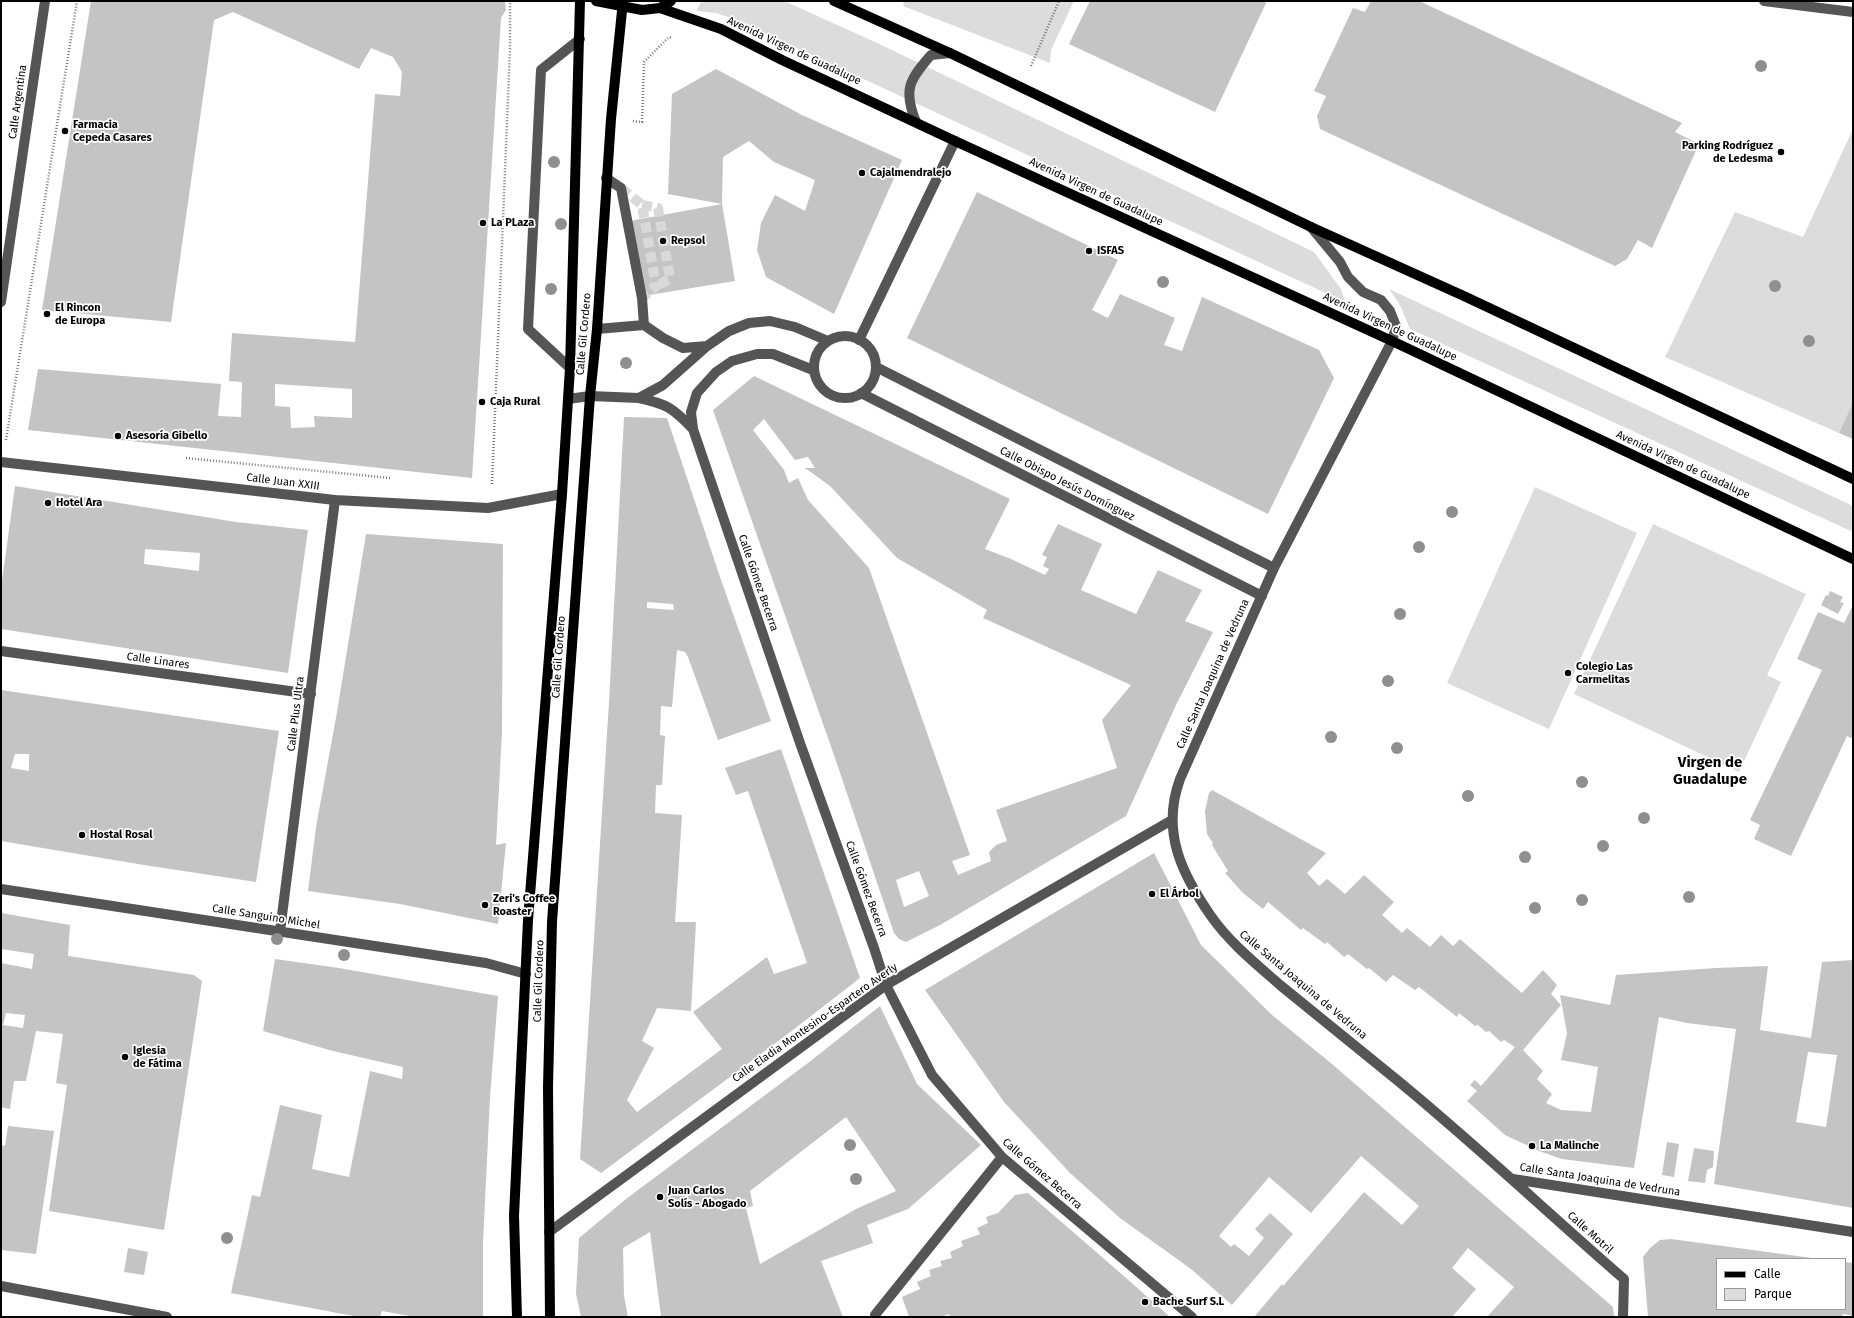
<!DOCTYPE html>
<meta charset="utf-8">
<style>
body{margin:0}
#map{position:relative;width:1854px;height:1318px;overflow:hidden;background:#fff;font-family:"Fira Sans",sans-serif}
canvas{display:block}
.frame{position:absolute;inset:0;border:2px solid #000;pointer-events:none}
.legend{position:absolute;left:1716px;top:1258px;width:130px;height:52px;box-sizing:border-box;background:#fff;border:1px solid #999;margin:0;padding:5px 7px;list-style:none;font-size:12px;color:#000}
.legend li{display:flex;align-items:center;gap:8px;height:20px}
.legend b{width:20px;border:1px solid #999}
</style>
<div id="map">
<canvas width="1854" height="1318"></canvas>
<div class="frame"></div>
<ul class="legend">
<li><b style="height:5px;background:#000"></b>Calle</li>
<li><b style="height:11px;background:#dcdcdc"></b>Parque</li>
</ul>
</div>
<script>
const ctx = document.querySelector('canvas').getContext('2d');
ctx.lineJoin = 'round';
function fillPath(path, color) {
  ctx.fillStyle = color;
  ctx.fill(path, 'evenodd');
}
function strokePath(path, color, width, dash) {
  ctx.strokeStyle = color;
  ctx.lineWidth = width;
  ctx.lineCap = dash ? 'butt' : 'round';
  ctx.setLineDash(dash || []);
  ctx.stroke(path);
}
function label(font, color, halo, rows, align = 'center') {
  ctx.font = font + ' "Fira Sans",sans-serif';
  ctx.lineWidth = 3.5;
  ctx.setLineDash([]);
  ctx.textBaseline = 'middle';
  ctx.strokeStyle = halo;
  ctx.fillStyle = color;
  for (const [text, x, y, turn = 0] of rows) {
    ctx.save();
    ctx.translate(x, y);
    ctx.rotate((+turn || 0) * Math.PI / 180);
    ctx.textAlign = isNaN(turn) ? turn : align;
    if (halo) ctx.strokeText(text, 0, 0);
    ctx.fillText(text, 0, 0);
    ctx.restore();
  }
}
const green = new Path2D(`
 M702,1H784L875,42L1314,252L1341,289L1345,302L734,19L716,13L696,11Z
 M904,1H1074L1051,50L1050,63L903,6Z
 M1853,129V402L1839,433L1665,357L1735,212L1803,237Z
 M1389,289L1853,506V532L1410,329L1399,303Z
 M1535,487L1637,533L1549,729L1447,683Z
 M1653,524L1806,594L1767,675L1781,682L1739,772L1574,694Z`);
const building = new Path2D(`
 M91,1H505L506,10L501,18L472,478L28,430L38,369L221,384L218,416L241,417L242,382L229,381L232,333L355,342L375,94L400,96L402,72L393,57L371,48L359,69L233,12L214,20L171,322L42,310ZM275,384L352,389V418L314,416L315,427L291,428L290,407L275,406Z
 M1090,1H1267L1215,112L1069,44Z
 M1371,1H1419L1682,123L1675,132L1699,144L1652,248L1638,240L1627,259L1615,266L1320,129L1317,116L1326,96L1314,91L1353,8L1365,12Z
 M716,69L802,115L902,160L834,314L766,277L757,250L761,223L775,195L805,211L815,180L774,162L749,141L723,157L722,204L668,194L672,94Z
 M977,192L1118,260L1092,310L1108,318L1120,294L1175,318L1164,345L1182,351L1202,297L1319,350L1334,378L1268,514L907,338Z
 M722,204L735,281L637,297L624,222Z
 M754,376L1010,499L985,549L1011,559L1045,575L1049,569L1043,566L1047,557L1042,555L1058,524L1102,544L1081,590L1136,614L1158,570L1202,590L1185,621L1213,632L1176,705L1126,816L940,925L906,942L899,939L894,933L835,758L713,410ZM764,419L795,460L808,457L815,468H805L830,486L897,558L987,610L983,618L1131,685L1102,720L1117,768L996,810L1007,841L996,845L989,852L991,861L958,875L952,861L970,855L869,568L808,500L798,478L789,483L784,470L753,430ZM919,871L929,896L904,907L896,880Z
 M1853,402V439L1839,433Z
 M624,417L667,418L720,577L771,721L718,740L688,657L685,652L677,650L672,707L661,706L660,735L665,736L662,785H656L655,813L682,815L675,922H696L691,1011L657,1008L642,1041L654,1048L627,1100L637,1112L722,1049L693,1012L767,957L774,974L807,963L748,791L736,795L725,768L781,749L860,978L793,1030L601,1173L580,1159L609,702ZM647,602L673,604L674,610L647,608Z
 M15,486L236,522L308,530L288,673L1,629V588ZM145,549L200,553L199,571L144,564Z
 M366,534L503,544L502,731L496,845L506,843L498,924L400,904L308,891L316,827L337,712Z
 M1830,591L1843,597L1840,602L1844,603L1838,614L1821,605L1826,595L1828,596Z
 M1853,605V739L1847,736L1791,856L1754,839L1760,825L1750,820L1822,670L1797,659L1818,612L1844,623Z
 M1,690L279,731L256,882L144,865L1,841ZM15,754H29V771L11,768Z
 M1212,790L1326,853L1307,873L1319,886L1327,879L1345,894L1364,875L1394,902L1382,915L1402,933L1407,928L1430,947L1441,935L1453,946L1460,939L1522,993L1543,970L1557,985L1551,994L1561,1005L1523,1050L1543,1071L1537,1079L1552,1094L1546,1103L1561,1110L1591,1112L1598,1067L1561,1060L1567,1033L1560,995L1610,1005L1616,975L1716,968L1768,966L1760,1030L1811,1038L1822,962L1853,960V1208L1714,1184L1736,1029L1687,1023L1659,1017L1634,1168L1562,1159L1539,1151L1505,1135L1467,1101L1477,1091L1470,1085L1475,1080L1481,1086L1515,1047L1504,1040L1501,1042L1489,1031L1486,1032L1478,1025L1475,1026L1459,1013L1457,1017L1419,987L1415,990L1393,975L1386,982L1369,968L1367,969L1348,954L1344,957L1327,942L1325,944L1303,928L1301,930L1268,902L1263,909L1243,893L1225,873L1228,871L1212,845L1213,843L1207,834L1205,811L1209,793ZM1808,1052L1837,1055L1826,1127L1796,1122Z
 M1154,853L1201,945L1272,1015L1332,1064L1613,1307L1614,1317H1487L1514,1287L1468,1248L1452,1268L1476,1289L1452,1317H1254L1282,1284L1283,1286L1364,1192L1402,1225L1419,1206L1361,1156L1311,1213L1269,1177L1219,1236L1231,1247L1234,1244L1249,1256L1264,1238L1255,1229L1270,1213L1293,1234L1232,1305L1191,1269L1120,1218L1070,1173L1004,1102L925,990Z
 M1,913L70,925L68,956L194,975L202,981L164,1230L49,1211L67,1085L56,1083L63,1034L36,1031L26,1081H14L10,1109L1,1107V963L32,969L34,954L1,949ZM6,1013L25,1015L23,1028L3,1025Z
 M275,959L339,968L498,996L490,1097L483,1243V1317H415L382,1311L380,1317H359L231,1293L252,1195L260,1197L280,1105L322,1115L312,1169L349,1177L370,1071L402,1079L403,1067L333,1051L263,1031Z
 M880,1006L917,1084L981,1145L908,1209L867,1225L873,1243L821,1261L843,1317H661L650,1232L623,1248L624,1296L628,1317H581L576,1294L579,1238L626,1199L808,1063ZM846,1117L896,1191L856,1209L760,1264L746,1208L753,1206L750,1191Z
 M8,1126L54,1131L36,1254L1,1250V1145L5,1146Z
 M1667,1142L1679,1144L1674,1177L1662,1175Z
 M1694,1148L1714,1151L1713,1167L1707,1170L1705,1183L1688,1181Z
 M1028,1193L1125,1277L1170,1317H950L949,1314L941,1317H909L902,1297L920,1289L917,1282L931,1276L929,1270L942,1266L940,1261L952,1258L950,1252L963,1246L961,1241L980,1234L977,1228L988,1223L986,1217L998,1213L1015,1195Z
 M1671,1239L1812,1258L1717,1259V1309H1845V1262L1853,1263V1316L1843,1314L1842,1317H1648L1643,1257L1650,1248L1660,1240Z
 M128,1248L148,1252L144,1275L124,1272Z`);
const minorTunnel = new Path2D(`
 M621,188L642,205L656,286L642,298
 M642,205L658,208L670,279L656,286`);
const path = new Path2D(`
 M1031,66L1059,1
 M633,121L642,122L644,62L668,38L672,37
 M6,440L77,1
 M186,458L390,478
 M492,484L510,50V1`);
const minor = new Path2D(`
 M1764,1L1853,12
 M916,122C903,90 909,80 931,55L950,53
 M606,178L621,188L642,298L644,325L663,338L683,348L707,346
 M1311,227L1340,262L1348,277L1363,292L1381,300L1390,311L1396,326L1392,341L1274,568L1180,779C1161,831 1181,873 1211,916C1230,943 1255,963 1280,985C1319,1017 1358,1048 1397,1080C1475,1144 1548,1213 1624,1279L1623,1317
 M1,302L45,1
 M597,329L644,325
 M814 367a31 31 0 1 1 62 0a31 31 0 1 1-62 0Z
 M859,340L955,141
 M876,367L1274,568
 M570,368L528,329L541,70L580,39
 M861,393L1262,596
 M639,398C667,404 673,408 693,429L800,743L874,948L886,985L932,1075L1002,1157L1192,1317
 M568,399L590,396L639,398L663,385L707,346L729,331L749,323L770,321L795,327L828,341
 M693,429L691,412L697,393L716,372L732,361L757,354H773L813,370
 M1,462L335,500L488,508L562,494
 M1,651L311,694
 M1,889L486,963L526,974
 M280,931L335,500
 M1513,1179C1627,1196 1740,1215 1853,1232
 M549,1232L886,985L1172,820
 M1,1286L167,1317
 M876,1317L875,1315L1002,1157`);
const major = new Path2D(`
 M596,1L642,10L660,8L671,1
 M834,1L950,53L1311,227L1466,297L1853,479
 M660,8L721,29L782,60L955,141L1392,341L1853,559
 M517,1317L514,1216L528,920L562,494L570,368L580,1
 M550,1317L548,1087L552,922L590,396L597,329L611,119L623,1`);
const trees = [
 [1761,66],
 [554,162],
 [561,224],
 [1163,282],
 [1775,286],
 [551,289],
 [1809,341],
 [626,363],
 [1452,512],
 [1419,547],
 [1400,614],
 [1388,681],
 [1331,737],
 [1397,748],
 [1582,782],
 [1468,796],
 [1644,818],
 [1603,846],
 [1525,857],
 [1689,897],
 [1582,900],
 [1535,908],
 [277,939],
 [344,955],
 [850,1145],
 [856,1179],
 [227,1238]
];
const markers = [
 [65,131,4,"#000"],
 [1781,152,4,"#000"],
 [862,173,4,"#000"],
 [483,223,4,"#000"],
 [663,241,4,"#000"],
 [1089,251,4,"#000"],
 [47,314,4,"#000"],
 [482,402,4,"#000"],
 [118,436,4,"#000"],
 [48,503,4,"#000"],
 [1568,673,4,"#000"],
 [82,835,4,"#000"],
 [1152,894,4,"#000"],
 [485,905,4,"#000"],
 [125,1057,4,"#000"],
 [1532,1146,4,"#000"],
 [660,1197,4,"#000"],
 [1145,1302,4,"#000"]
];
const streetNames = [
 ["Avenida Virgen de Guadalupe",794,51,25],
 ["Calle Argentina",18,102,-82],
 ["Avenida Virgen de Guadalupe",1096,192,25],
 ["Avenida Virgen de Guadalupe",1390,327,25],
 ["Calle Gil Cordero",584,334,-85],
 ["Avenida Virgen de Guadalupe",1683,465,25],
 ["Calle Juan XXIII",283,482,7],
 ["Calle Obispo Jesús Domínguez",1067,484,27],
 ["Calle Gómez Becerra",758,583,71],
 ["Calle Gil Cordero",559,657,-86],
 ["Calle Linares",158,661,8],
 ["Calle Santa Joaquina de Vedruna",1213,674,-66],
 ["Calle Plus Ultra",296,714,-83],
 ["Calle Gómez Becerra",866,889,70],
 ["Calle Sanguino Michel",266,917,9],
 ["Calle Gil Cordero",539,981,-88],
 ["Calle Santa Joaquina de Vedruna",1303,985,40],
 ["Calle Eladia Montesino-Espartero Averly",815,1023,-35],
 ["Calle Gómez Becerra",1042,1174,41],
 ["Calle Santa Joaquina de Vedruna",1600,1180,9],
 ["Calle Motril",1590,1233,42]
];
const poiNames = [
 ["Farmacia",73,125],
 ["Cepeda Casares",73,138],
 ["Parking Rodríguez",1773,146,"right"],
 ["de Ledesma",1773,159,"right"],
 ["Cajalmendralejo",870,173],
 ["La PLaza",491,223],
 ["Repsol",671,241],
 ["ISFAS",1097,251],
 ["El Rincon",55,308],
 ["de Europa",55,321],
 ["Caja Rural",490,402],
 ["Asesoría Gibello",126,436],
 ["Hotel Ara",56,503],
 ["Colegio Las",1576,667],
 ["Carmelitas",1576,680],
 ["Hostal Rosal",90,835],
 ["El Árbol",1160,894],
 ["Zeri's Coffee",493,899],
 ["Roaster",493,912],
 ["Iglesia",133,1051],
 ["de Fátima",133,1064],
 ["La Malinche",1540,1146],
 ["Juan Carlos",668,1191],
 ["Solís - Abogado",668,1204],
 ["Bache Surf S.L",1153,1302]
];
const districtNames = [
 ["Virgen de",1710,763],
 ["Guadalupe",1710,780]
];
fillPath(green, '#dcdcdc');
fillPath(building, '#c4c4c4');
strokePath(minorTunnel, '#d9d9d9', 10, [10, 5]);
strokePath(path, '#777', 2.5, [1, 2]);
strokePath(minor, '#555', 10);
strokePath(major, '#000', 10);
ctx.fillStyle = '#8f8f8f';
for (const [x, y] of trees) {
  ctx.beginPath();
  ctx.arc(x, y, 6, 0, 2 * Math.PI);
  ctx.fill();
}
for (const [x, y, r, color] of markers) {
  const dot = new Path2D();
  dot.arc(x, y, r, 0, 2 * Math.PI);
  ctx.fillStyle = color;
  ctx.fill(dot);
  strokePath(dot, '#fff', 1.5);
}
label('11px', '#000', '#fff', streetNames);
label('bold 11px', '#000', '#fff', poiNames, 'left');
label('bold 15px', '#000', '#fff', districtNames);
</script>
